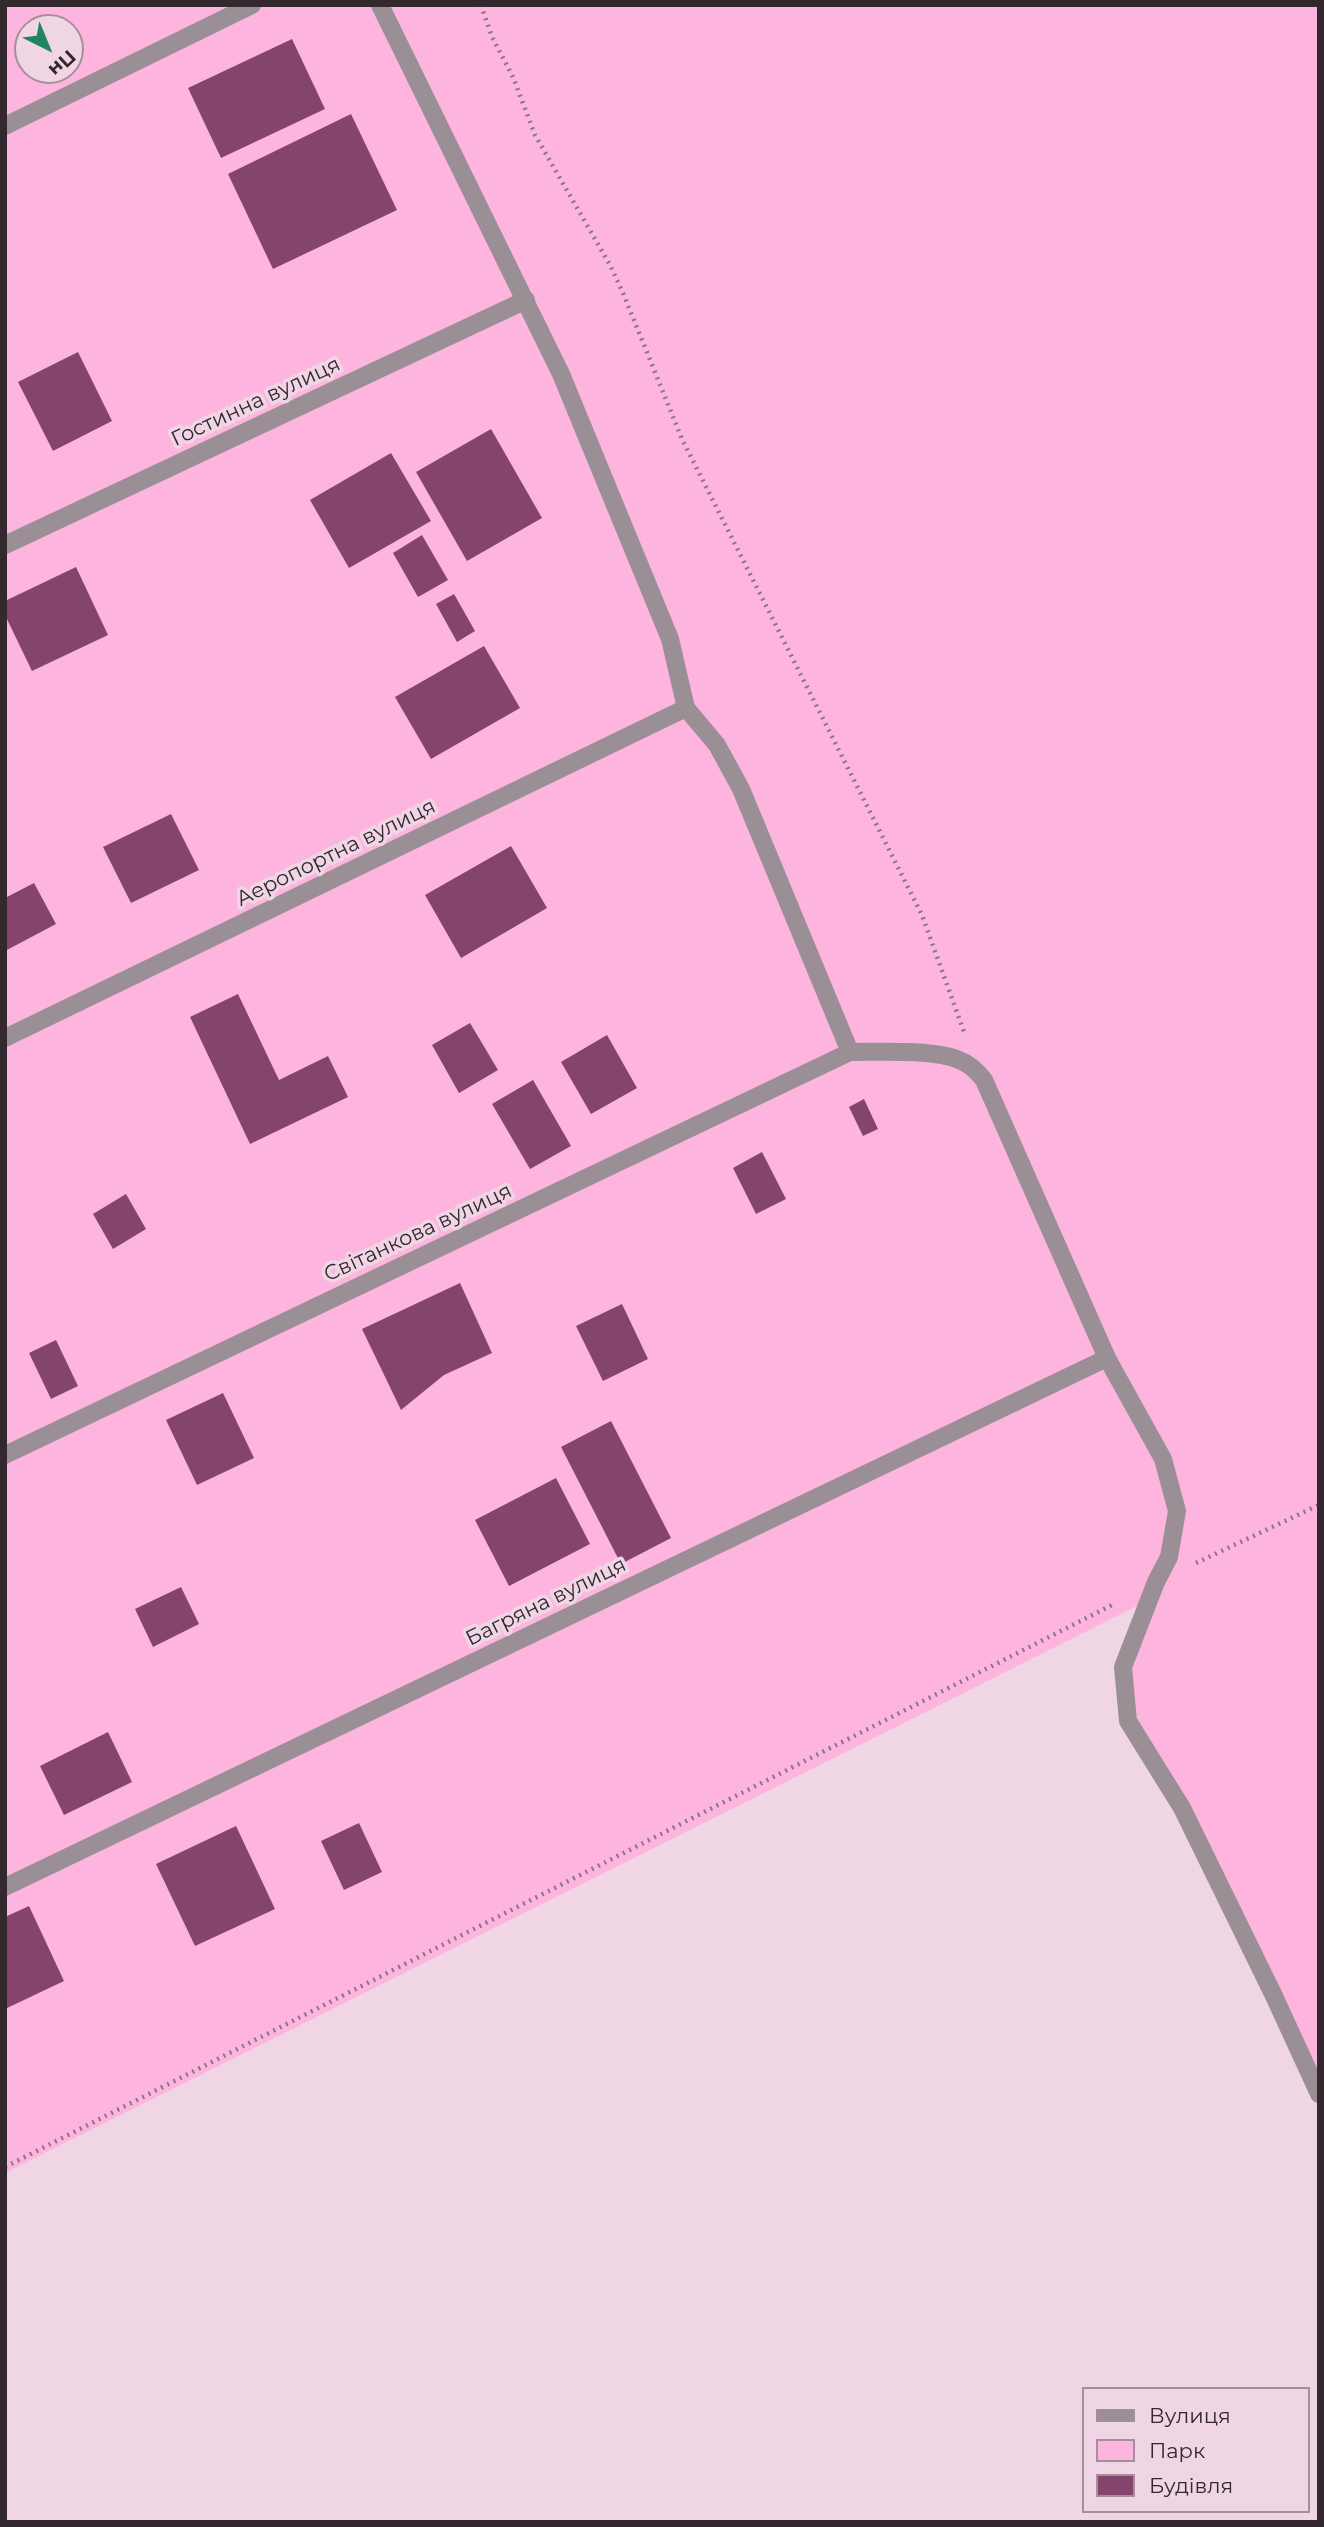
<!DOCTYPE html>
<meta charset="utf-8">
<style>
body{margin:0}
#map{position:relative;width:1324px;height:2527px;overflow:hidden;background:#f0d6e4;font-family:Montserrat,sans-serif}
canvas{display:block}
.frame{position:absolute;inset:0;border:7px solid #32282e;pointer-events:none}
.legend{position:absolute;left:1082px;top:2387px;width:228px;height:126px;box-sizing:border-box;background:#f0d6e4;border:2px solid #a4909b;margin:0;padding:9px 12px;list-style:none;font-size:21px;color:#32282e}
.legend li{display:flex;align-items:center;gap:14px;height:35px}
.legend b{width:35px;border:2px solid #a4909b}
.north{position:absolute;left:14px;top:14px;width:70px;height:70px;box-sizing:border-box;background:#f0d6e4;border:2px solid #a4909b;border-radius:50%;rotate:137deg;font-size:19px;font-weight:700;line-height:28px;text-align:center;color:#32282e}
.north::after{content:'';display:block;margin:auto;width:24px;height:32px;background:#1f8560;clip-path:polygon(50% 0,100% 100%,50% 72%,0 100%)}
</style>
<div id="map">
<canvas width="1324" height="2527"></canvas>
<div class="frame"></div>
<ul class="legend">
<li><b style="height:9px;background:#9a8f95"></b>Вулиця</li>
<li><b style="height:19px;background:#fdb5df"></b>Парк</li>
<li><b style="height:19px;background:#85446d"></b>Будівля</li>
</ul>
<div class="north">Пн</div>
</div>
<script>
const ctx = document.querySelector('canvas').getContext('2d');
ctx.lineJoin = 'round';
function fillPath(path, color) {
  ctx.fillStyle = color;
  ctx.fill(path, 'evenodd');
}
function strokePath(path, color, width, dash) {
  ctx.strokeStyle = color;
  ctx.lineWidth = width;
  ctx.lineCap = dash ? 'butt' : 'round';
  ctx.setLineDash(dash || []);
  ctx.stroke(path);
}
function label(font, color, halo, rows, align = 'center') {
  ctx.font = font + ' Montserrat,sans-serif';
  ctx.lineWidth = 7;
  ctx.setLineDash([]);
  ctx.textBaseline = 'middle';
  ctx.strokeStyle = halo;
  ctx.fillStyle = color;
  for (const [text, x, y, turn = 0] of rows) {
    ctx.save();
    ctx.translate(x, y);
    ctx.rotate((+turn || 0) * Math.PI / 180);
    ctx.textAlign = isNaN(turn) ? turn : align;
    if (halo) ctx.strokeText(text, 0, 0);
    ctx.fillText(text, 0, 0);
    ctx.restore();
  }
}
const green = new Path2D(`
 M5,5H1319V2079L1134,1718L1130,1668L1157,1596L5,2173ZM28,28H70V70H28Z`);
const building = new Path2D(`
 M292,39L325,109L221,158L188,88Z
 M351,114L397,210L273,269L228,174Z
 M78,352L112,421L53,451L18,382Z
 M491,429L542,518L467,561L416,472Z
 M391,453L431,521L349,568L310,500Z
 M422,535L448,580L418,597L393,553Z
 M76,567L108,635L32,671L5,615V601Z
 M454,594L475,631L457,642L436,604Z
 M484,646L520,708L431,759L395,697Z
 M171,814L199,870L131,903L103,847Z
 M511,846L547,908L461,958L425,895Z
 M34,883L56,924L5,951V898Z
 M238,994L279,1080L328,1056L348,1097L250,1144L190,1017Z
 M470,1023L498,1070L459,1093L432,1045Z
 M607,1035L637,1088L591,1114L561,1062Z
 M533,1080L571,1146L530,1169L492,1104Z
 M864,1099L878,1129L863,1136L849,1107Z
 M762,1152L786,1199L756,1214L733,1168Z
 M126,1194L146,1229L113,1249L93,1214Z
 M460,1283L492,1353L444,1375L401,1410L362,1329Z
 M622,1304L648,1359L603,1381L576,1326Z
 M56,1340L78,1386L51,1399L29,1353Z
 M223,1393L254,1458L197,1485L166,1420Z
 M611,1421L671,1538L621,1564L561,1447Z
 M556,1478L590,1544L509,1586L475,1520Z
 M181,1587L199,1624L153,1647L135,1609Z
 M108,1732L132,1782L64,1815L40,1766Z
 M359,1823L382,1872L344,1890L321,1841Z
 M236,1826L275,1909L195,1946L156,1864Z
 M29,1906L64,1981L5,2009V1917Z`);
const path = new Path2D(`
 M481,5L492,37L513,77L535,135L610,265L623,293L682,439L922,915L964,1032
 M1196,1563L1319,1505
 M5,2167L1116,1603`);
const minor = new Path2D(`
 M380,5L561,374L670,639L686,708L717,745L741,789L850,1052
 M5,126L252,5
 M5,545L526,300
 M5,1038L686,708
 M5,1455L850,1052C879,1052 933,1049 959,1060C970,1064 977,1071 984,1080L1107,1358L1163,1459L1177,1511L1169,1557L1156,1582L1123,1667L1128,1721L1182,1808L1274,1996L1319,2094
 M5,1887L1107,1358`);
const streetNames = [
 ["Гостинна вулиця",256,402,-25],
 ["Аеропортна вулиця",336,853,-26],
 ["Світанкова вулиця",418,1233,-25],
 ["Багряна вулиця",546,1602,-26]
];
fillPath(green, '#fdb5df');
fillPath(building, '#85446d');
strokePath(path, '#897881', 4.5, [2, 5]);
strokePath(minor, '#9a8f95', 18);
label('21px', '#32282e', '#f0d6e4', streetNames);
</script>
